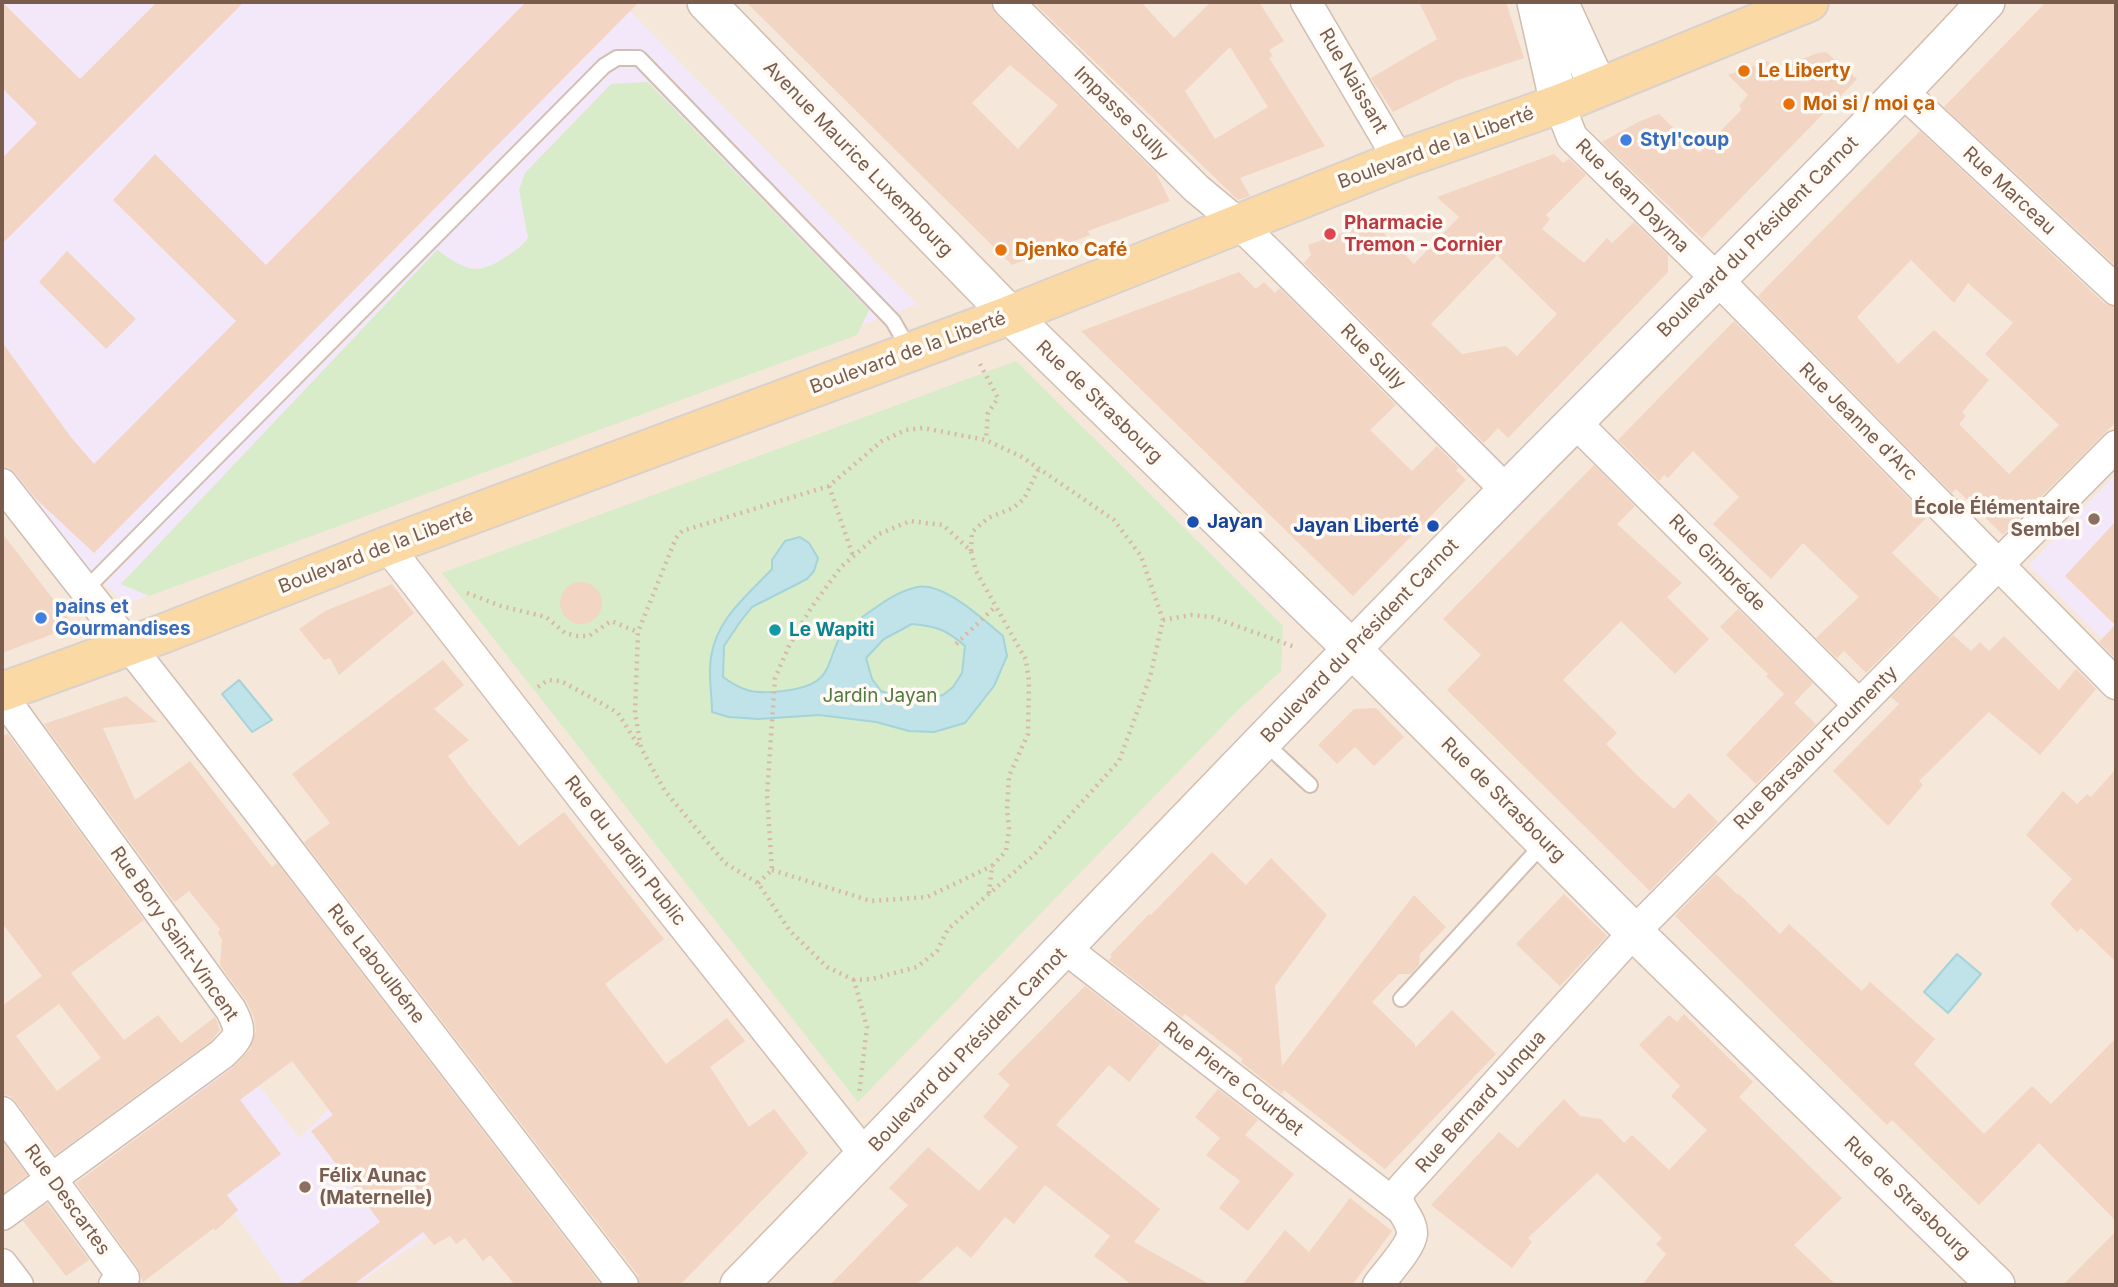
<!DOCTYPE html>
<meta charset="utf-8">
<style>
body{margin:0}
#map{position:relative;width:2118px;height:1287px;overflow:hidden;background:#fdf6ec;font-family:Inter,sans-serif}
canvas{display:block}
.frame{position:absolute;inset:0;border:4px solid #7a5c4d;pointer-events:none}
</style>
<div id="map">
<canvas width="2118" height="1287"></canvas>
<div class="frame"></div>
</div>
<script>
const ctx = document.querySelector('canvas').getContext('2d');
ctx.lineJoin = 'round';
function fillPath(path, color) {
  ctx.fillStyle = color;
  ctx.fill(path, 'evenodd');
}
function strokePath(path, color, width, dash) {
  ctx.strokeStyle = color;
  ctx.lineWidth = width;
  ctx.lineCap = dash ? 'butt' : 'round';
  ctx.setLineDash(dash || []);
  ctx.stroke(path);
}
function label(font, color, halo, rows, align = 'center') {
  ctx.font = font + ' Inter,sans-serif';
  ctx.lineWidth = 7;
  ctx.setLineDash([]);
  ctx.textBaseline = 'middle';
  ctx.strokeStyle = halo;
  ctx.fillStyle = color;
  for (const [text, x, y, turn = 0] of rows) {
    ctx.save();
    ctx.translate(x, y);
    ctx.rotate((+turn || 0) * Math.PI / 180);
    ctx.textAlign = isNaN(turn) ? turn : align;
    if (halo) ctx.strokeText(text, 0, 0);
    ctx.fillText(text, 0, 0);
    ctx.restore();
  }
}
const residential = new Path2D(`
 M2,2H2116V1285H2Z`);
const education = new Path2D(`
 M2,2H621L917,304L126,604L74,556L2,462Z
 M2116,474V653L2029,565Z
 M239,1059L299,1138L335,1103L427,1236L356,1285H285L167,1117Z`);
const green = new Path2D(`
 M648,82L869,310L857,335L149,596L121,584L437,250C465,270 477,277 507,256C515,251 522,246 528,238L519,190L525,173L611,84Z
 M1016,361L1283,626L1281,671L1239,709L858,1102L442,573Z`);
const water = new Path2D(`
 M800,537L809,543L818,558L814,571L807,579L752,607L740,622L724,646L723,677C731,683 738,687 747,690C763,695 806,691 819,679C831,670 832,648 841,636C851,624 866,614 878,606C889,598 904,590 917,587C943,581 985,621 1003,636L1007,656L994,686L965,723L934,732L909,731L876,722L819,715L758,719L729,717L712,712C712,694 708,675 711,657C717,618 747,596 772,569V560L785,541ZM912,624C936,626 947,630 965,646L962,673L953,687L943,695L930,698L908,700L881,691L872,679L866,658L884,639Z
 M239,680L272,720L252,732L222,694Z
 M1957,954L1981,974L1948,1013L1924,992Z`);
const building = new Path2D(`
 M2,2L80,79L157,2H244L2,244V158L37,123L2,88Z
 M526,2H639L94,553L36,499L15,473L9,468L2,467V342L70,436L94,464L236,321L113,200L155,154L266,265Z
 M746,2H991L996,14L1156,173L1170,201L1088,231L1090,235L1012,265ZM1010,65L1058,105L1018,149L972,103Z
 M1033,2H1141L1174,38L1211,2H1259L1284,41L1269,50L1273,56L1269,58L1325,146L1240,178L1250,196L1238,200ZM1230,47L1268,107L1215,139L1185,91Z
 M1419,2H1506L1524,58L1458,80L1393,112L1371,78L1437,39Z
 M2046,2H2116V266L1944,107Z
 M1826,52L1857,79L1702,238L1602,142L1640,121L1659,114L1699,153L1742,109L1739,106L1748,95L1728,75L1768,61L1772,70L1818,53Z
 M1920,131L2104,303L2116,307V422L2003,535L1956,489L1952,493L1758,296ZM1911,260L1954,303L1968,283L2013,323L1985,354L2059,425L2009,474L1959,424L1966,416L1962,412L1989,380L1934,330L1898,364L1857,317Z
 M1554,154L1563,163L1569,159L1586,175L1546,215L1550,219L1542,229L1584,263L1607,238L1612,243L1634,222L1668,255V272L1508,438L1498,428L1484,443L1304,263L1311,255L1308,245L1367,224H1375L1414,264L1459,217L1437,197ZM1497,255L1557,314L1517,356L1506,346L1462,354L1431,324Z
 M67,251L136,319L106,349L39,282Z
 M1239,272L1256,289L1264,282L1275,293L1280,288L1396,405L1370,430L1412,471L1437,446L1459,468L1456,470L1466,480L1353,596L1081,331Z
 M1734,321L1927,517L1892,553L1940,599L1866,673L1844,651L1837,658L1816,638L1859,597L1803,543L1771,579L1713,524L1739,497L1693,451L1668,478L1664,475L1659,481L1618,440Z
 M1594,465L1635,506L1617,524L1682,583L1667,597L1709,639L1675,674L1621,621L1563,680L1617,733L1606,744L1640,778L1674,809L1689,793L1718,822L1650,891L1447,690L1481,655L1443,619Z
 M2116,521V659L2099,642L2115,625L2065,576Z
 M2,533L74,626L2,653Z
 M560 603a21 21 0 1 1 42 0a21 21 0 1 1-42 0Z
 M392,584L414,613L339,675L330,658L324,660L299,629L325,611Z
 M1738,609L1813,683L1794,703L1816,724L1756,784L1726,755L1784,694L1766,676L1768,674L1720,627Z
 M1953,635L1971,651L1980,642L1989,651L2004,636L2059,690L2076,669L2096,689L2040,755L1989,712L1919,781L1923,785L1888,826L1833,771L1899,704L1891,697Z
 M443,660L464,685L434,709L469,740L448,756L469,785L519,846L564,812L664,939L605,984L666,1064L727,1018L745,1041L710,1067L749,1127L774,1109L808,1153L680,1285H640L637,1274L304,842L330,823L292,774Z
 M126,696L157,722L103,728L135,800L190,761L272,867L277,863L601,1285H515L490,1255L483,1261L465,1238L456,1244L450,1236L434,1245L423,1232L353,1285H296L380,1222L311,1131L333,1115L292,1061L240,1100L281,1154L227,1195L238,1210L215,1231L214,1228L143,1282L138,1268L76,1183L232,1068L250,1049L256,1031L254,1018L247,1002L220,965L222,940L218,933L220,929L189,891L175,902L172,899L44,724Z
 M1376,708L1404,737L1374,766L1355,747L1337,764L1318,745L1354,709Z
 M8,734L144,920L71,973L124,1040L158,1015L181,1043L215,1017L220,1030L211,1041L55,1155L16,1102L10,1096L2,1095V1006L42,976L2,923V736ZM59,1004L101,1058L57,1091L16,1036Z
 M2116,769V962L2081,928L2077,932L2050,904L2072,879L2026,835L2063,791L2077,804L2087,794L2091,797Z
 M1212,852L1246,885L1271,858L1327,915L1275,986L1282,1066L1414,895L1446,927L1420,954L1419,965L1411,974H1399L1372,1002L1415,1044V1048L1452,1010L1496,1054L1385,1169L1284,1090L1282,1094L1241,1062L1243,1059L1185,1014L1182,1017L1109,960L1112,957L1110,955L1149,914L1151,915Z
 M1716,874L1738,895L1739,894L1780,934L1789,924L1862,991L1870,982L1935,1039L1914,1064L1984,1134L2032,1086L2051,1104L2116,1038V1221L2039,1143L1979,1205L1892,1120L1887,1125L1675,916Z
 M1564,894L1607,936L1560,986L1516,944Z
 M1085,986L1160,1044L1129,1082L1109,1065L1056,1125L1160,1209L1134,1242L1211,1285H1132L1094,1256L1110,1236L1045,1185L1014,1224L1005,1217L971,1258L957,1246L916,1285H830L908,1205L889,1188L928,1147L979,1191L1018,1147L983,1117L1010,1085L998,1074Z
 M1684,1014L1753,1082L1739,1097L1842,1198L1794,1245L1836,1285H1642L1666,1254L1656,1244L1662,1238L1597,1173L1528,1238L1532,1242L1512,1268L1431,1205L1499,1132L1518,1148L1564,1099L1580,1116L1601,1119L1624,1143L1632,1135L1669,1170L1707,1130L1671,1096L1680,1086L1639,1045L1669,1015L1677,1022Z
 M1218,1089L1258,1120L1245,1135L1294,1174L1248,1231L1219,1208L1240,1181L1206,1155L1220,1138L1195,1117Z
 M2,1141L27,1175L2,1194Z
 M1350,1198L1392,1231L1352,1285H1242L1285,1230L1309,1252Z
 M47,1203L89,1260L66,1276L23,1221Z
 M2116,1231V1285H2063Z`);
const path = new Path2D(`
 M980,364L998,398L988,413L986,440
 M829,486L853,556
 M971,551L972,532L988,518L1013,508L1024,499L1039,468
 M467,593L501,606L546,617L565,633L578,636H589L611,621L638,632
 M1163,620L1191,615L1212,617L1295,647
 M956,644L996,606
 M538,687L548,680L561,681L601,703L618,713L638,745
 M772,870L871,901L927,897L992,866
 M758,883L772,870L767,795L775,678L789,646L811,608L841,567L879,534L910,521L943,525L971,551L976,571L1026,660L1029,681L1028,734L1009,776L1007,809L1009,829L1006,851L992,866L989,893
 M854,980L827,967L790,931L758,883L725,863L665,791L641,748L635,713L638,632L676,538L682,531L829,486L882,441L906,430L923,428L986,440L1022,457L1114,520L1141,556L1163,620L1150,677L1119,761L1034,855L948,929L937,951L917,967L872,979L854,980L867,1027L859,1094`);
const service = new Path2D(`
 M84,591L604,66L617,58H639L893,321L909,349
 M1264,742L1310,785
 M1401,999L1544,843`);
const minor = new Path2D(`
 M1008,2L1197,189L1238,223L1271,255L1507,491
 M1306,2L1399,160
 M1903,92L2116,290
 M1559,104L1572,137L1717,279L2116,684
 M1575,422L1858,704
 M2,484L253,804L623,1285
 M387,546L609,832L866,1156
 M2,696L231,1010C243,1034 240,1036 222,1054L2,1215
 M1066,949L1401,1209
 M2,1112L124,1278L114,1285
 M2,1264L18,1285
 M1378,1285C1386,1274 1411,1247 1412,1234C1413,1216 1389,1205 1403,1187L1634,932L2116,446`);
const tertiary = new Path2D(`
 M706,2L1010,315L1352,649L1634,932L1996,1285
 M1536,2L1559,104
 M1559,2L1598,87
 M739,1285C981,1036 1220,783 1463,535C1637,357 1817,184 1986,2`);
const primary = new Path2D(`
 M2,692L162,634L387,546L1010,315L1399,160L1559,104L1809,2`);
const markers = [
 [1744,71,7,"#e8710a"],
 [1789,104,7,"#e8710a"],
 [1626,140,7,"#3f7fe0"],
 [1330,234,7,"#e0444e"],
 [1001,250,7,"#e8710a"],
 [2094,519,7,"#8d6e63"],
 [1193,522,7,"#1a4fb4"],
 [1433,526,7,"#1a4fb4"],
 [41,618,7,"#3f7fe0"],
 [775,630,7,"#0f9aa8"],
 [305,1187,7,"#8d6e63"]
];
const foodNames = [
 ["Le Liberty",1758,71],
 ["Moi si / moi ça",1803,104],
 ["Djenko Café",1015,250]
];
const streetNames = [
 ["Rue Naissant",1353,81,60],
 ["Impasse Sully",1121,114,45],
 ["Boulevard de la Liberté",1436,148,-20],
 ["Avenue Maurice Luxembourg",858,159,46],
 ["Rue Marceau",2009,191,43],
 ["Rue Jean Dayma",1632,196,45],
 ["Boulevard du Président Carnot",1758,237,-45],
 ["Boulevard de la Liberté",908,353,-20],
 ["Rue Sully",1373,357,45],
 ["Rue de Strasbourg",1099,402,44],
 ["Rue Jeanne d'Arc",1858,422,45],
 ["Boulevard de la Liberté",376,551,-21],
 ["Rue Gimbréde",1717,563,45],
 ["Boulevard du Président Carnot",1360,641,-46],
 ["Rue Barsalou-Froumenty",1816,748,-45],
 ["Rue de Strasbourg",1503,800,45],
 ["Rue du Jardin Public",625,851,52],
 ["Rue Bory Saint-Vincent",174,934,55],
 ["Rue Laboulbéne",376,964,52],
 ["Boulevard du Président Carnot",968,1050,-46],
 ["Rue Pierre Courbet",1233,1079,38],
 ["Rue Bernard Junqua",1481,1102,-48],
 ["Rue de Strasbourg",1907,1198,44],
 ["Rue Descartes",67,1200,54]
];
const shopNames = [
 ["Styl'coup",1640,140],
 ["pains et",55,607],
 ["Gourmandises",55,629]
];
const healthNames = [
 ["Pharmacie",1344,223],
 ["Tremon - Cornier",1344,245]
];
const educationNames = [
 ["École Élémentaire",2080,508],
 ["Sembel",2080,530],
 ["Félix Aunac",319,1176,"left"],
 ["(Maternelle)",319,1198,"left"]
];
const transitNames = [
 ["Jayan",1207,522],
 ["Jayan Liberté",1419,526,"right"]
];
const cultureNames = [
 ["Le Wapiti",789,630]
];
const parkNames = [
 ["Jardin Jayan",880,696]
];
fillPath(residential, '#f5e8da');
fillPath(education, '#f3e8fa');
fillPath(green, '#d8ecc9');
fillPath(water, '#bfe3e8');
strokePath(water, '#a5d3da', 2);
fillPath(building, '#f3d5c3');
strokePath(service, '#d1beb0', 18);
strokePath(minor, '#d1beb0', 33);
strokePath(tertiary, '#d1beb0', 40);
strokePath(primary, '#dad1cd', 42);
strokePath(path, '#d9b8a5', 4.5, [2, 5]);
strokePath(service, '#fff', 14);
strokePath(minor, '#fff', 30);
strokePath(tertiary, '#fff', 37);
strokePath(primary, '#fbd9a5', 38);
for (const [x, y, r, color] of markers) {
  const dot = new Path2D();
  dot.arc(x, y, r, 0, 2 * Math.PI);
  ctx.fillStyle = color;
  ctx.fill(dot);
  strokePath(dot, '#fffaf3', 2.5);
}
label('bold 19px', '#c56008', '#fffaf3', foodNames, 'left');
label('19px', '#7a5c4d', '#fffaf3', streetNames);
label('bold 19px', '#366cbe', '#fffaf3', shopNames, 'left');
label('bold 19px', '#be3a42', '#fffaf3', healthNames, 'left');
label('bold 19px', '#785e54', '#fffaf3', educationNames, 'right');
label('bold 19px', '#164399', '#fffaf3', transitNames, 'left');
label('bold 19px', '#0d838f', '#fffaf3', cultureNames, 'left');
label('19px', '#537a41', '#fffaf3', parkNames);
</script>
